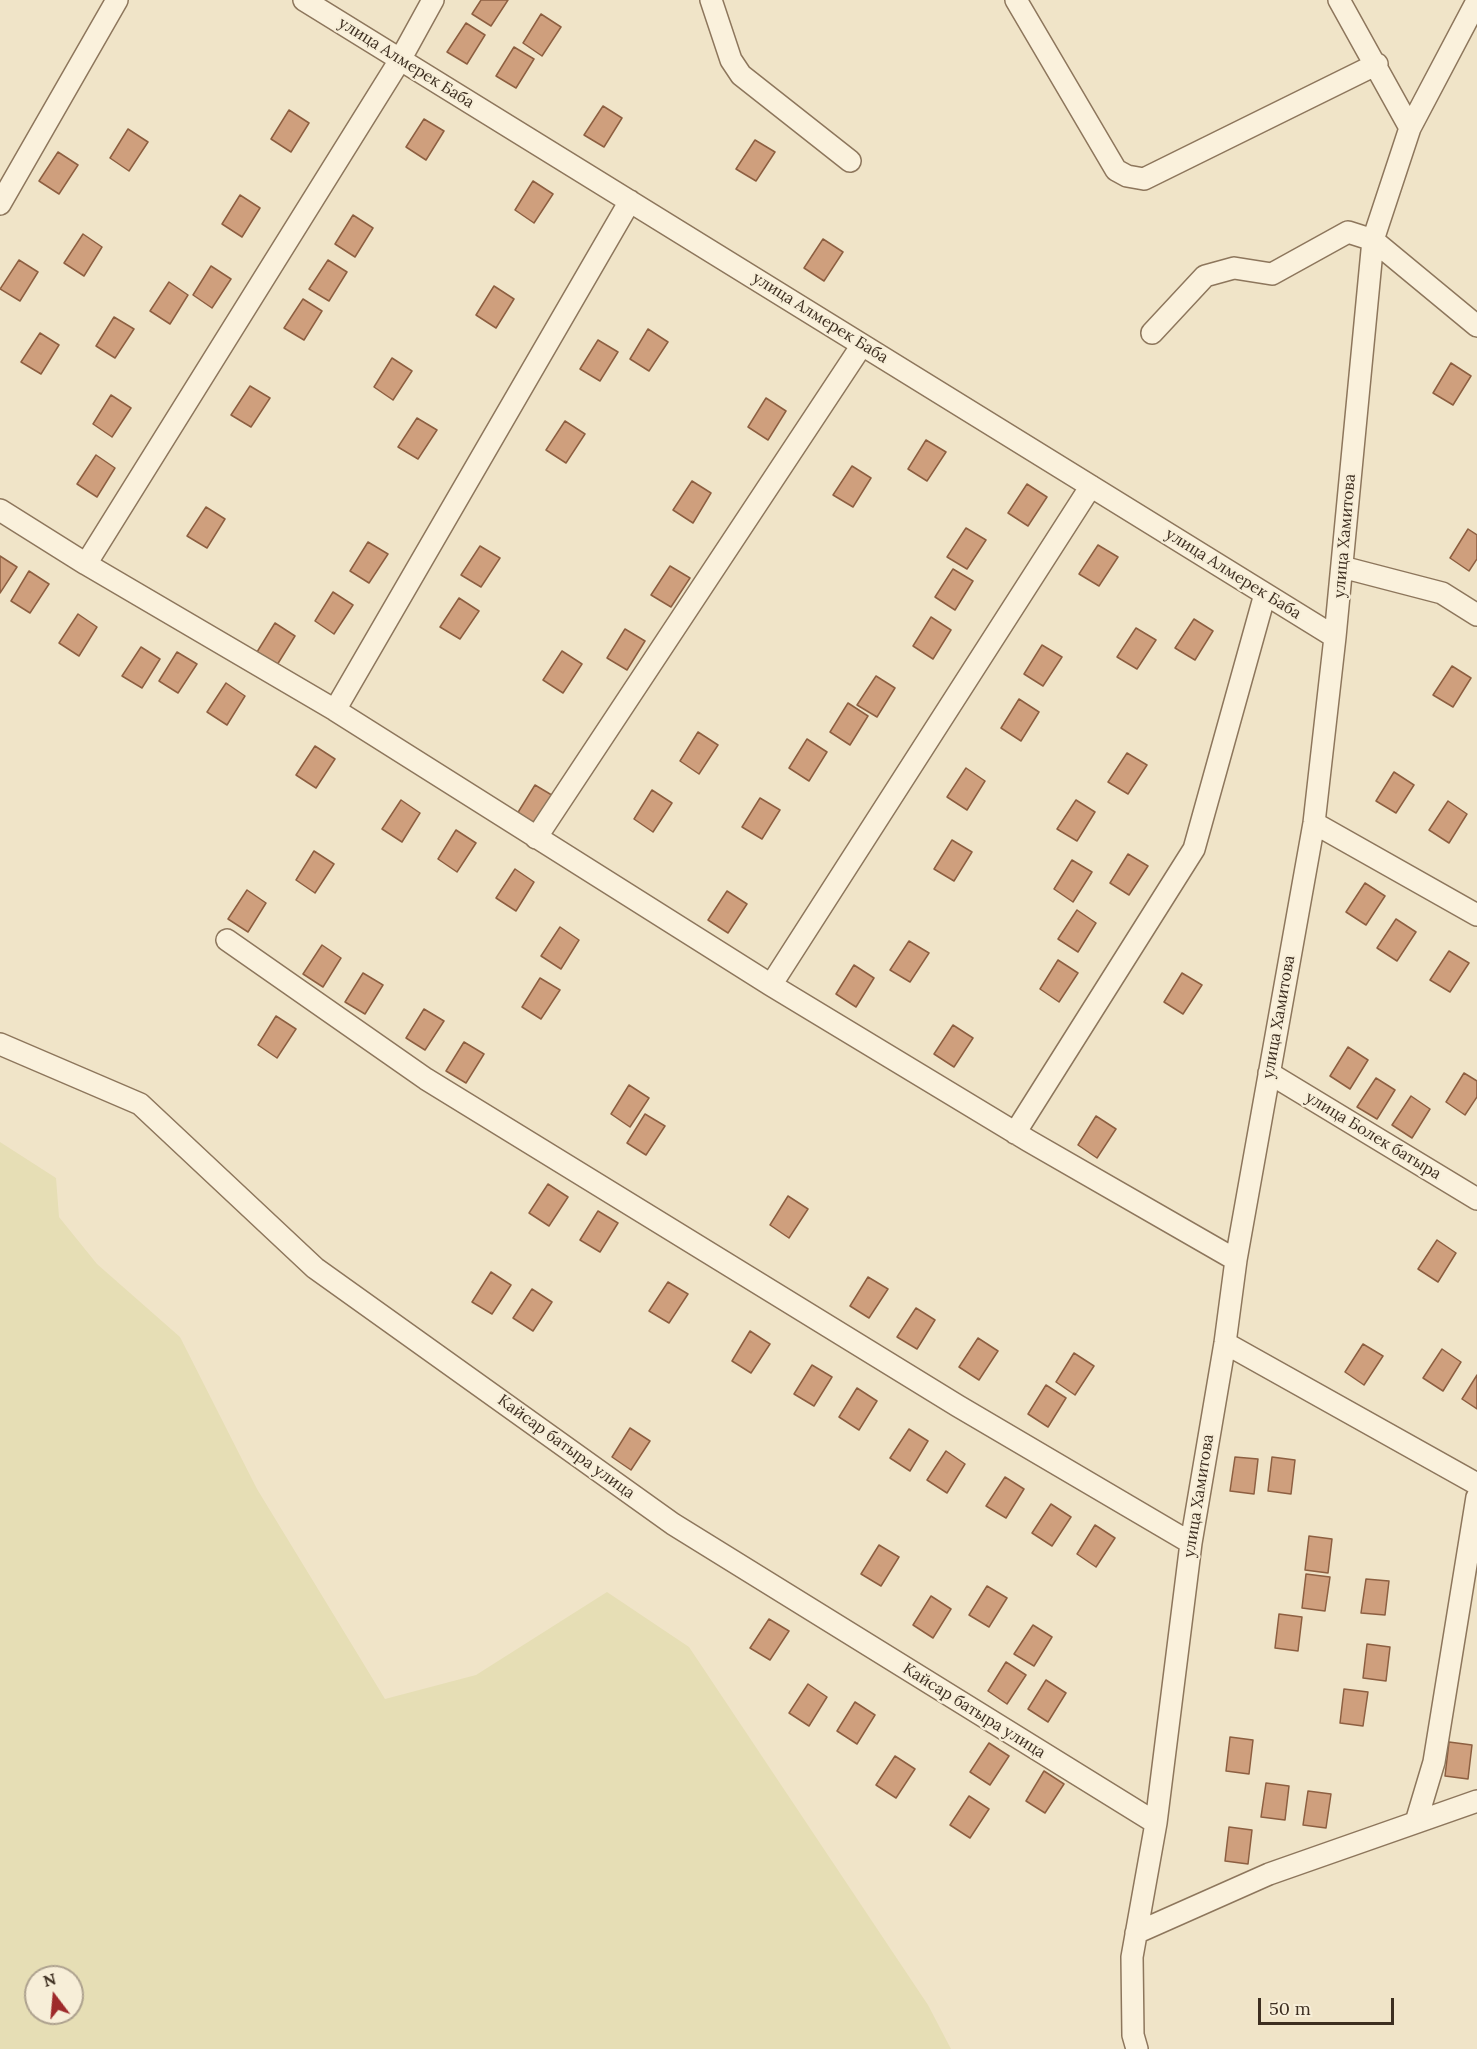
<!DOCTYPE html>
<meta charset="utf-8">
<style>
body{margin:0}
#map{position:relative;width:1477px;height:2049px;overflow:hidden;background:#f0e4c8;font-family:Lora,serif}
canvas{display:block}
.north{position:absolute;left:24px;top:1965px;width:60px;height:60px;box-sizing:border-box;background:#f7eed8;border:2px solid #ada18e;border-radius:50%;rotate:344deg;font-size:16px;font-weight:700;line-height:24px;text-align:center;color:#3d2e20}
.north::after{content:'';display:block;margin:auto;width:21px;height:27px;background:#9e2a2b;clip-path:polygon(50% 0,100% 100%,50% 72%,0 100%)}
.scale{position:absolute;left:1258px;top:1998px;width:136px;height:27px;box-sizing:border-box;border:3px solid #3d2e20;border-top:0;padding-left:8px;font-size:18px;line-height:21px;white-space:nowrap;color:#3d2e20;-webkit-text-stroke:4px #f7eed8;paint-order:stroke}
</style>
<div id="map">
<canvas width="1477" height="2049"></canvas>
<div class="north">N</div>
<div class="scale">50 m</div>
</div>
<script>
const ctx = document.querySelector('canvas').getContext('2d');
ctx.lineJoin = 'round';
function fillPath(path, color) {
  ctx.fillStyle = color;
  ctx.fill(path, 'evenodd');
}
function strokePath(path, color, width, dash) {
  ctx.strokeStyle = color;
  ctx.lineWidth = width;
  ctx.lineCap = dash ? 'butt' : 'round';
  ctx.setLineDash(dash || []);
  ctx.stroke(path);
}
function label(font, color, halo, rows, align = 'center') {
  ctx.font = font + ' Lora,serif';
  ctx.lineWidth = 4.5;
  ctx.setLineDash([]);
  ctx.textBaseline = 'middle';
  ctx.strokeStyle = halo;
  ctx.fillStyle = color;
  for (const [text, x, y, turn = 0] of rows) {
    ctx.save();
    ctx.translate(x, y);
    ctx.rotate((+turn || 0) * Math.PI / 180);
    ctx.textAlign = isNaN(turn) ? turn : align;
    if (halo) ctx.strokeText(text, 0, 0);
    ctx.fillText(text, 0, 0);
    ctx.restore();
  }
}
const farmland = new Path2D(`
 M0,1142L56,1178L59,1217L97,1264L180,1337L257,1489L385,1699L476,1675L607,1592L689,1647L928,2005L951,2049H0ZM36,1977H72V2013H36Z`);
const building = new Path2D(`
 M481,0H508L491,26L472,14Z
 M541,14L561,27L542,56L523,43Z
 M466,23L485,35L467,64L447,52Z
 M514,47L534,59L516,88L496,76Z
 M603,106L622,118L604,147L584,135Z
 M289,110L309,123L291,152L271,139Z
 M424,119L444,131L426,160L406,147Z
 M128,129L148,142L129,171L110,158Z
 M755,140L775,152L756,181L736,169Z
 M58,152L78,165L59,194L39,181Z
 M533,181L553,194L534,223L515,210Z
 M240,195L260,208L242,237L222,224Z
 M353,215L373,228L355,257L335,244Z
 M83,234L102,247L84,276L64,263Z
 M823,239L843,252L824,281L804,268Z
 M19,260L38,272L20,301L0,289Z
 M328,260L347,272L329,301L309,289Z
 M211,266L231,279L212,308L193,295Z
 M169,282L188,295L170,324L150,311Z
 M494,286L514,299L496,328L476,315Z
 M303,299L322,311L304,340L284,328Z
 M114,317L134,329L115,358L96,346Z
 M648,329L668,342L649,371L630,359Z
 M40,333L59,345L41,374L21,362Z
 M598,340L618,352L600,381L580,369Z
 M392,358L412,371L393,400L374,387Z
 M1451,363L1471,376L1453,405L1433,393Z
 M250,386L270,398L251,427L231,415Z
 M111,395L131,408L112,437L93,424Z
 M766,398L786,411L768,440L748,427Z
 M417,418L437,430L418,459L398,447Z
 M565,421L585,434L566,463L546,450Z
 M926,440L946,452L927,481L908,469Z
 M96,455L115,468L97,497L77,484Z
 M852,466L871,478L853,507L833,495Z
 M692,481L711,493L693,523L673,510Z
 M1027,484L1047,497L1028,526L1008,513Z
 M206,507L225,519L207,548L187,536Z
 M966,528L986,540L967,569L947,557Z
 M1468,529L1477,535V559L1469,571L1450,558Z
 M368,542L388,554L369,583L350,571Z
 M1098,545L1118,557L1099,586L1079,574Z
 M480,546L500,558L481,587L461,575Z
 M0,556L17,567L0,593Z
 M670,566L690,578L671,607L651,595Z
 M953,569L973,581L955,610L935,597Z
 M29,571L49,584L30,613L11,601Z
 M333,592L353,605L334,634L315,621Z
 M459,598L479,611L460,639L440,627Z
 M78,614L97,627L79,656L59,643Z
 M931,617L951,630L933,659L913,646Z
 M1194,619L1213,631L1195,660L1175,648Z
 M275,623L295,636L277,665L257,652Z
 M1136,628L1156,640L1137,669L1117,657Z
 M625,629L645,641L627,670L607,658Z
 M1042,645L1062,657L1043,686L1024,674Z
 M141,647L160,659L142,688L122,676Z
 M562,651L582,664L563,693L543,680Z
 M177,652L197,664L178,693L159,681Z
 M1452,666L1471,678L1453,707L1433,695Z
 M876,676L895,688L877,717L857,705Z
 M226,683L245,696L227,725L207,712Z
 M1019,699L1039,712L1021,741L1001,728Z
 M848,703L868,716L850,745L830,732Z
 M698,732L718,745L699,774L680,761Z
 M807,739L827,752L809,781L789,768Z
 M315,746L335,759L316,788L296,775Z
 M1127,753L1147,765L1128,794L1108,782Z
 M966,768L985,781L967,810L947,797Z
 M1394,772L1414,785L1396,813L1376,801Z
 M535,785L555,797L536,826L517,814Z
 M652,790L672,803L653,832L634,819Z
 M760,798L780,810L762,839L742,827Z
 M401,800L420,813L402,842L382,829Z
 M1076,800L1095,812L1077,841L1057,829Z
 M1448,801L1467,814L1449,843L1429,830Z
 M456,830L476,843L457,872L438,859Z
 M952,840L972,852L954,881L934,869Z
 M314,851L334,864L315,893L296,880Z
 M1128,854L1148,866L1129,895L1110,883Z
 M1072,860L1092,872L1073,902L1054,889Z
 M515,869L534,882L516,911L496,898Z
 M1365,883L1385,896L1366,925L1346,912Z
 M247,890L266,903L248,932L228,919Z
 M727,891L747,904L728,933L708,920Z
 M1077,910L1096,923L1078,952L1058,939Z
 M1396,919L1416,932L1397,961L1377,948Z
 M560,927L579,940L561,969L541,956Z
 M909,941L929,953L910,982L890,970Z
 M322,945L341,958L323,987L303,974Z
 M1449,951L1469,963L1450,992L1430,980Z
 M1058,960L1078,973L1059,1002L1040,989Z
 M854,965L874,978L856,1007L836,994Z
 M363,973L383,985L365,1014L345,1002Z
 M1182,973L1202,985L1183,1014L1164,1002Z
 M540,978L560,990L541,1019L522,1007Z
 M424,1009L444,1021L425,1050L406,1038Z
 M276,1016L296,1029L277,1058L258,1045Z
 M953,1025L973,1038L954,1067L934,1054Z
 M464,1042L484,1054L466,1083L446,1071Z
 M1348,1047L1368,1060L1350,1089L1330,1076Z
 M1464,1073L1477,1081V1097L1465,1115L1446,1102Z
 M1376,1078L1395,1090L1377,1119L1357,1107Z
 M629,1085L649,1098L630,1127L611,1114Z
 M1411,1096L1430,1109L1412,1138L1392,1125Z
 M645,1114L665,1126L646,1155L627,1143Z
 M1096,1116L1116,1129L1097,1158L1078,1145Z
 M548,1184L568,1197L549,1226L529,1213Z
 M788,1196L808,1209L789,1238L770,1225Z
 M598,1211L618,1223L600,1252L580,1240Z
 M1437,1240L1456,1253L1438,1282L1418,1269Z
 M491,1272L511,1285L492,1314L472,1302Z
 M868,1277L888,1289L869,1318L850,1306Z
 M668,1282L688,1294L669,1323L649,1311Z
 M532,1289L552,1302L533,1331L513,1318Z
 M916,1308L935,1320L917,1349L897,1337Z
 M750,1331L770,1344L751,1373L732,1361Z
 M978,1338L998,1351L979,1380L959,1367Z
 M1363,1344L1383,1356L1364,1385L1345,1372Z
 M1442,1349L1461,1362L1443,1391L1423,1378Z
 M1074,1353L1094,1366L1075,1395L1056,1382Z
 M812,1365L832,1377L814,1406L794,1394Z
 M1477,1375V1409L1462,1399Z
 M1046,1385L1066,1398L1048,1427L1028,1414Z
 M857,1388L877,1401L859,1430L839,1417Z
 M630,1428L650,1441L631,1470L612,1457Z
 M909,1429L928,1441L910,1471L890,1458Z
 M946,1451L965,1464L947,1493L927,1480Z
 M1235,1457L1258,1459L1254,1494L1230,1491Z
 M1272,1457L1295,1460L1291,1494L1268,1491Z
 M1005,1477L1024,1489L1006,1518L986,1506Z
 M1051,1504L1071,1517L1052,1546L1032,1533Z
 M1095,1525L1115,1538L1096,1567L1077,1554Z
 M1309,1536L1332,1539L1328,1573L1305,1570Z
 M879,1545L899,1557L881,1586L861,1574Z
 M1306,1574L1330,1577L1325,1611L1302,1608Z
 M1366,1579L1389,1581L1385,1615L1361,1613Z
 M987,1586L1007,1598L989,1627L969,1615Z
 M931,1596L951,1609L933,1638L913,1625Z
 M1279,1614L1302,1617L1298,1651L1275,1648Z
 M769,1619L789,1631L770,1660L750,1648Z
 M1033,1625L1052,1637L1034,1666L1014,1654Z
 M1367,1644L1390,1647L1386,1681L1363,1678Z
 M1006,1662L1026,1675L1007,1704L988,1691Z
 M1046,1680L1066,1693L1048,1722L1028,1709Z
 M808,1684L827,1697L809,1726L789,1713Z
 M1344,1689L1368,1692L1363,1726L1340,1723Z
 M855,1702L875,1715L857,1744L837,1731Z
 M1230,1737L1253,1740L1249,1774L1226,1771Z
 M1449,1742L1472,1745L1468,1779L1445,1776Z
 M989,1743L1009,1756L990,1785L970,1772Z
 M895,1756L915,1769L896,1798L876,1785Z
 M1044,1771L1064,1784L1045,1813L1026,1801Z
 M1266,1783L1289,1786L1285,1820L1261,1817Z
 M1308,1791L1331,1794L1326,1828L1303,1825Z
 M969,1796L989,1809L970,1838L950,1825Z
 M1229,1827L1252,1830L1248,1864L1225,1861Z`);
const minor = new Path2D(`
 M304,0L1335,637
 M711,0L731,60L741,75L850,161
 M1016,0L1116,170L1127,176L1144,179L1377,64
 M1339,0L1410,128
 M0,204L117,0
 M1152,333L1205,276L1234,268L1272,274L1348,232L1373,240L1477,326
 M0,510L86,564L335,710L771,985L1029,1141L1236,1260
 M86,564L400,60L433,0
 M1342,567L1442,593L1477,615
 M335,710L630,201
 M1314,823L1477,915
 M536,838L862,345
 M227,940L426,1079L958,1406L1191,1543
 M771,985L1091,486
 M0,1044L140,1104L315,1268L673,1524L1156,1823
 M1269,1073L1477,1199
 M1015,1133L1194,849L1265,594
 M1225,1343L1477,1484
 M1416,1822L1434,1762L1477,1497
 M1136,1933L1269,1874L1477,1801
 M1137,2049L1133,2035L1132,1957L1156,1823L1191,1543L1225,1343L1236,1260L1314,823L1335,637L1373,240L1410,128L1477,1`);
const streetNames = [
 ["улица Алмерек Баба",406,63,32],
 ["улица Алмерек Баба",820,318,32],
 ["улица Хамитова",1345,536,-85],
 ["улица Алмерек Баба",1233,574,32],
 ["улица Хамитова",1279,1017,-80],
 ["улица Болек батыра",1373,1136,31],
 ["Кайсар батыра улица",566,1447,36],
 ["улица Хамитова",1199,1496,-81],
 ["Кайсар батыра улица",974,1711,32]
];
fillPath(farmland, '#e6deb5');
fillPath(building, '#cf9f7d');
strokePath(building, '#8d5f41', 1.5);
strokePath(minor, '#8d765c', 24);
strokePath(minor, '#faf1dc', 21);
label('16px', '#3d2e20', '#f7eed8', streetNames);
</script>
